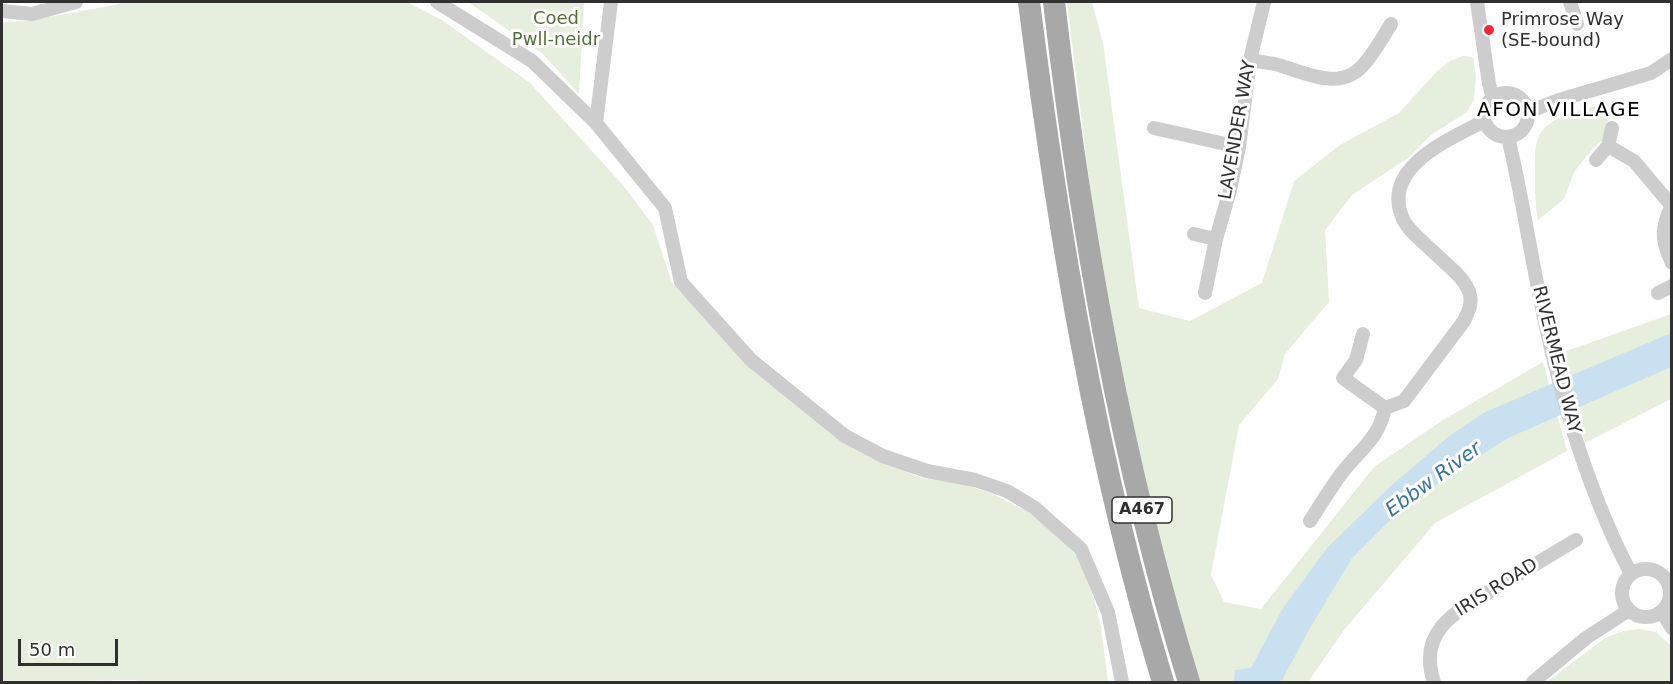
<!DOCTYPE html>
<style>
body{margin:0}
#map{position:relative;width:1673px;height:684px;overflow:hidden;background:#fff;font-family:"DejaVu Sans",sans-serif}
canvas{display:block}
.frame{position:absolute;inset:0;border:3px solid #303030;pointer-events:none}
.scale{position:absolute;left:18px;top:639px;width:100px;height:27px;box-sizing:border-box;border:3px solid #303030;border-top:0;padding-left:8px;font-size:18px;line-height:21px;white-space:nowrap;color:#303030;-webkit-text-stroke:4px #fff;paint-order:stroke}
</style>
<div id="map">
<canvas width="1673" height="684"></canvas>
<div class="frame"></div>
<div class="scale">50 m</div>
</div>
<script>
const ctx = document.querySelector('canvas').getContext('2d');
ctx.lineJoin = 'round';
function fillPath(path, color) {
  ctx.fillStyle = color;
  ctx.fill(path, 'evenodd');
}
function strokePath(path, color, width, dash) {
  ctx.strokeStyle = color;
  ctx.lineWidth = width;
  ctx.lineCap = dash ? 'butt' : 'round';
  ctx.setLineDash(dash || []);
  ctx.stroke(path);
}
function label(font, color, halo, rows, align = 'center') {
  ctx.font = font + ' "DejaVu Sans",sans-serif';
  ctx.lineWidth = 6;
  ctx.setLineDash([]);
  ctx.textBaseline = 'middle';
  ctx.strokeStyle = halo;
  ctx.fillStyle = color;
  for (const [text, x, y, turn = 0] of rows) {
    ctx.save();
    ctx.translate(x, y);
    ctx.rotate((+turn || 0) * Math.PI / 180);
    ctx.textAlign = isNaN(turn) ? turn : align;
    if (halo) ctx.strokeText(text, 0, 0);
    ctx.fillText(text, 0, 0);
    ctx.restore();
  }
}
const green = new Path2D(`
 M124,2H407L442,20L530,83L622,184L653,225L672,283L757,373L829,429L868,456L922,478L964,484L993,494L1034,515L1059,537L1077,556L1093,596L1101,627L1108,682H144L135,680L2,682V22L26,21L115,5Z
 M468,2H584L579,94L543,54Z
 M1067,2H1092L1103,43L1139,308L1190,321L1262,283L1294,181L1340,145L1399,113L1437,71L1450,61L1463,56L1473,57L1476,78L1474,99L1467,112L1431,135L1408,158L1352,195L1325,230L1329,302L1285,354L1278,379L1239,425L1211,575L1224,602L1261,609L1374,467L1443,420L1543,362L1567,451L1435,523L1344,630L1308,682H1189L1176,640L1097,244Z
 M1605,104L1608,120L1603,140L1592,149L1574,172L1564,199L1538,220C1535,204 1535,189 1535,173C1535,161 1534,147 1539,136C1548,116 1586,108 1605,104Z
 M1671,314V399L1585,443L1561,353Z
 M1639,629L1656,632L1671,646V682H1547L1605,638L1624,631Z`);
const water = new Path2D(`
 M1671,333V367L1508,438L1445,478L1387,523L1352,558L1311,626L1281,682H1234L1235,670L1251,668L1283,608L1328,547L1391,486L1448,437L1483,413Z`);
const street = new Path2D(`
 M437,2L532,61L596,123
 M611,2L596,123L665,208L681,282L751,360L845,436L883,456L927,471L975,480L1007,491L1035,508L1081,549L1108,612L1122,682
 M1477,2L1489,84L1493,97
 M1570,2L1577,24
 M2,11L32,14L76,2
 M1250,60C1261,62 1272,63 1282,66C1310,75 1343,91 1365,63C1375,51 1383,37 1391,24
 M1484 115a22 22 0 1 1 44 0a22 22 0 1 1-44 0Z
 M1528,112L1559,100L1651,73L1672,59
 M1154,128L1239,147
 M1508,137C1521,191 1529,245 1540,298C1559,393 1586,488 1631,574
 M1608,146L1634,161L1671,205
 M1596,160L1608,146L1612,128
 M1672,205C1661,228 1661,240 1672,263
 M1194,234L1216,239
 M1205,293L1216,239L1230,190L1239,147L1250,60L1264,2
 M1658,293L1672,286
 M1363,334L1356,360L1343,378L1385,408
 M1310,521C1320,505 1330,489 1341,474C1359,450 1379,439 1385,408L1404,401L1464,321C1468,312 1472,305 1470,295C1467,281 1451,268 1441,259C1431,249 1408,231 1403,219C1380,168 1448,140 1484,121
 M1622 593a24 24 0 1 1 48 0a24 24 0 1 1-48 0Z
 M1662,612L1672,628
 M1434,682C1415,626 1465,607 1504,583C1528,569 1552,554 1576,540
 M1533,682L1586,638L1629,610`);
const primary = new Path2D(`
 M1029,2C1058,231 1096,461 1163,682
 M1054,2C1081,232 1121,461 1189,682`);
const markers = [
 [1489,30,6,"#f1273a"]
];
const shields = [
 [1142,510,60]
];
const shieldNames = [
 ["A467",1142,510]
];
const parkNames = [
 ["Coed",556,19],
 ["Pwll-neidr",556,40]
];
const poiNames = [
 ["Primrose Way",1501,20],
 ["(SE-bound)",1501,41]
];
const streetNames = [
 ["LAVENDER WAY",1238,130,-80],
 ["RIVERMEAD WAY",1556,360,76],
 ["IRIS ROAD",1497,588,-32]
];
const neighbourhoodNames = [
 ["AFON VILLAGE",1559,111]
];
const waterNames = [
 ["Ebbw River",1434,480,-36]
];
fillPath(green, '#e6eedd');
fillPath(water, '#c8e0ef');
strokePath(street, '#cdcdcd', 14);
strokePath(primary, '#a8a8a8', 22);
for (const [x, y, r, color] of markers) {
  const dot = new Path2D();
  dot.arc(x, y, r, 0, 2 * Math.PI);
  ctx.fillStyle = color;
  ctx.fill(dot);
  strokePath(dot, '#fff', 2);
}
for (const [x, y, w] of shields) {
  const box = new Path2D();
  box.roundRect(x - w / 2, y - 13, w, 26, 4.5);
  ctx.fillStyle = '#fff';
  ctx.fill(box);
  strokePath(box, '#303030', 1.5);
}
label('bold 16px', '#303030', null, shieldNames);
label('18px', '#536f39', '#fff', parkNames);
label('18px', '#303030', '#fff', poiNames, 'left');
label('18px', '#303030', '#fff', streetNames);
ctx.letterSpacing = '1.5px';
label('20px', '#000', '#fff', neighbourhoodNames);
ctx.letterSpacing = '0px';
label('italic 20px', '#377498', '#fff', waterNames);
</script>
